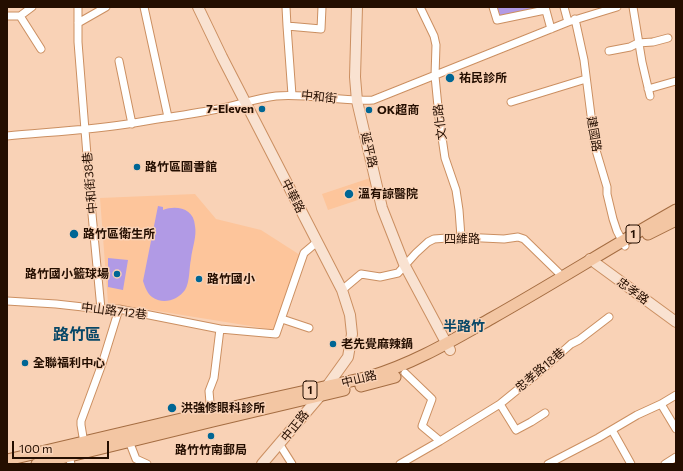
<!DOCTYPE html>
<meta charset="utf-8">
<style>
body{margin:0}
#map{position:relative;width:683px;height:471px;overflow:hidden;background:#f9d2b6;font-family:Commissioner,sans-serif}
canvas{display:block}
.frame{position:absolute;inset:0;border:8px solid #240e00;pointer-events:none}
.scale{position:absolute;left:12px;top:441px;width:97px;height:18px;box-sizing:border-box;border:2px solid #240e00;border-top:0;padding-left:5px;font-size:12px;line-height:14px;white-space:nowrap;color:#240e00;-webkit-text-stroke:3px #f9d2b6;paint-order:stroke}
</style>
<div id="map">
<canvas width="683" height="471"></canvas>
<div class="frame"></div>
<div class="scale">100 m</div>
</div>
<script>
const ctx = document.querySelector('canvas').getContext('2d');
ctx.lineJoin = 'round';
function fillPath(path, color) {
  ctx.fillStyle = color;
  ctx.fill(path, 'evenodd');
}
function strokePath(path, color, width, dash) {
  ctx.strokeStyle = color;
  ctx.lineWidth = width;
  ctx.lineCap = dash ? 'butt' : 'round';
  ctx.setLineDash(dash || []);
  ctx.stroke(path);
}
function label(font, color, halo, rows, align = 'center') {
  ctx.font = font + ' Commissioner,"Noto Sans TC",sans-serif';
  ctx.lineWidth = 3;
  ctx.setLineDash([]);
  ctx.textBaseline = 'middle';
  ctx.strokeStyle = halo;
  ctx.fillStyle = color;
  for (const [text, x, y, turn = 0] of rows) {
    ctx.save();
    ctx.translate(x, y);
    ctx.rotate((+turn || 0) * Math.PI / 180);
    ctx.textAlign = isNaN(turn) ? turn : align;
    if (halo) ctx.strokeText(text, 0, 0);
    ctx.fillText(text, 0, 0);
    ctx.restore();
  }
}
const built = new Path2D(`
 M370,178L376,194L328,210L322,194Z
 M195,194L216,219L261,230L300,255L275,330L108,303L100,198Z`);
const green = new Path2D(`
 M497,7H541L500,16Z
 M158,206L163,207V210C176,205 194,208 195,226C197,236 192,249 191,259C189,268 190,282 185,290C178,300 163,305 152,297C147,293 145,287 143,281Z
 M108,258L128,260L123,290L108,287Z`);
const street = new Path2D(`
 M78,7V42L90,193L101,309
 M144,7L168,117
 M286,7L287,26L321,29L322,7
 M420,7L434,36L436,45L435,76L439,117L445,158L456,190L459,210L461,237
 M493,7L497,20L545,10
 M545,7L551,29
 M564,7L568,22
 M633,7L642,62L650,96
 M7,16H20L32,7
 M20,16L41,49
 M575,19L584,60L595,147L607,187V194L613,219L617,231L625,246
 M78,23L106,7
 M287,26L292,95
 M609,51L630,47L638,43L653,42L668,38
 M119,61L132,124
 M648,89L676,81
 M511,102L586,79
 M7,136C49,132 92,130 134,123C163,118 194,114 223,108C241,104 258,98 276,96C308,93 340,102 373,100L568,22L617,7
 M342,290L361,274L380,277L398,273L416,253L428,242L434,239L461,237L504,239L518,237L524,239L563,277
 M7,301L56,304L101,309H119L220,329L214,378L209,391L211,414
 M282,319L309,328
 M220,329L276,334L304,253L317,242
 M405,373L432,399L422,426L440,441
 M500,404L516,430L531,422L545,413
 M661,404L676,429
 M612,430L631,464
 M129,441L136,459L147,464
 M84,443L81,425V421L102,364L119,309
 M280,445L292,464
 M69,456L71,464
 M400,464L440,441L500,404L543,369L571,344L579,340L609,317
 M548,464L598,438L637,415L661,404L676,395
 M665,464L676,457`);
const secondary = new Path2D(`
 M198,7L222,57L342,290L350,315L352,334L348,357L320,396L262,464
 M357,7L355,77L357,101L382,208L404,264L450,350
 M590,259L676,322`);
const primary = new Path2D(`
 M648,234L676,220
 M361,386L395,377
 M7,460L211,412L369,377C415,363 451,341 492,318C554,283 614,245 676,210
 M37,464L213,421L344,390`);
const markers = [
 [450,78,5,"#006694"],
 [262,109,4,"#006694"],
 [369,110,4,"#006694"],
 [137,167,4,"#006694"],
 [349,194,5,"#006694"],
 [74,234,5,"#006694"],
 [117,274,4,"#006694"],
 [199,279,4,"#006694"],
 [333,344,4,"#006694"],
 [25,363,4,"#006694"],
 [172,408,5,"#006694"],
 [211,436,4,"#006694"]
];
const shields = [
 [633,234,14],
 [310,390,14]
];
const shieldNames = [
 ["1",633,234],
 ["1",310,390]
];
const poiNames = [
 ["祐民診所",459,78],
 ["7-Eleven",254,109,"right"],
 ["OK超商",377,110],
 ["路竹區圖書館",145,167],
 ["溫有諒醫院",358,194],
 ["路竹區衛生所",83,234],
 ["路竹國小籃球場",109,274,"right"],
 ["路竹國小",207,279],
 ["老先覺麻辣鍋",341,344],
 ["全聯福利中心",33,363],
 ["洪強修眼科診所",181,408],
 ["路竹竹南郵局",211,450,"center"]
];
const streetNames = [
 ["中和街",319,97,6],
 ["文化路",440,122,-97],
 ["建國路",594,134,80],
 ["延平路",369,150,77],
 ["中和街38巷",90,183,-95],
 ["中華路",293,196,63],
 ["四維路",462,239],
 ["忠孝路",633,291,36],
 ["中山路712巷",114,311,7],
 ["忠孝路18巷",540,370,-40],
 ["中山路",359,379,-14],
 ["中正路",295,426,-51]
];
const quarterNames = [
 ["半路竹",464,326]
];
const districtNames = [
 ["路竹區",77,335]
];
fillPath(built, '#fdc59b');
fillPath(green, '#b19ae5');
strokePath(street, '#cb8f61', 9);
strokePath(secondary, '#cb8f61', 12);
strokePath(primary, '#a56d42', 13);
strokePath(street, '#fff', 7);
strokePath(secondary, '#f9e2d1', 10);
strokePath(primary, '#f3c6a3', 11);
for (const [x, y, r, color] of markers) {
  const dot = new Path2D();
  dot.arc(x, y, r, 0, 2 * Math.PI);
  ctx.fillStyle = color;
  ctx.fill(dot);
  strokePath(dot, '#f9d2b6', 1.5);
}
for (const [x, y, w] of shields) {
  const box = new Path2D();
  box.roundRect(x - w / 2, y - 9, w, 18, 3);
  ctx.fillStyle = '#f9d2b6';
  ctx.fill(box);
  strokePath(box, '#240e00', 1);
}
label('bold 11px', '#240e00', null, shieldNames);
label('bold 12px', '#240e00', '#f9d2b6', poiNames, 'left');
label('12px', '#240e00', '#f9d2b6', streetNames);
label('bold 14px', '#074767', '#f9d2b6', quarterNames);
label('bold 16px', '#074767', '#f9d2b6', districtNames);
</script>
